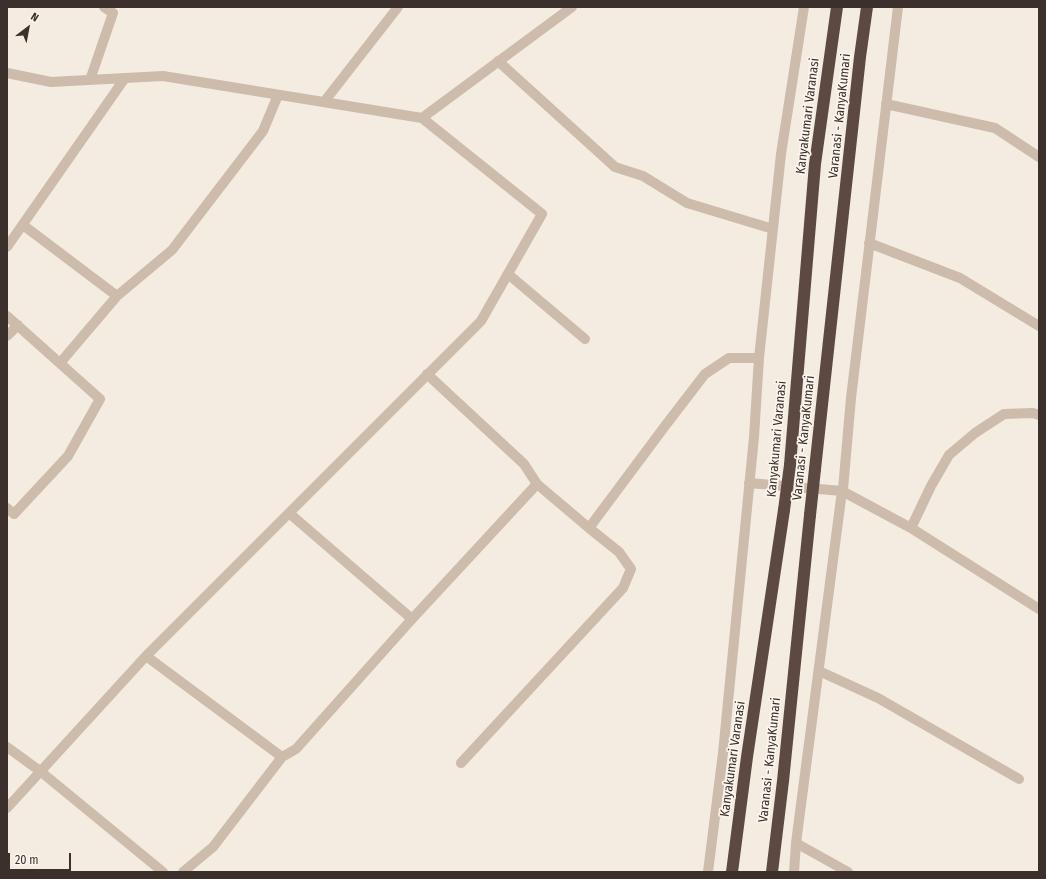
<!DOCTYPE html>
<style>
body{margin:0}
#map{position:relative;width:1046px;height:879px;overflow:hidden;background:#f4ebe1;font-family:"Fira Sans Condensed",sans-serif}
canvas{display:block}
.frame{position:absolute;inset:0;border:8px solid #3b302b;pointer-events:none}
.north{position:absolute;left:8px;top:8px;width:40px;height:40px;-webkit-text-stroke:3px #fbf5ee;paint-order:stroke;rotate:32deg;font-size:11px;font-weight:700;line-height:16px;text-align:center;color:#3b302b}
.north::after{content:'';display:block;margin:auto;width:14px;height:18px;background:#3b302b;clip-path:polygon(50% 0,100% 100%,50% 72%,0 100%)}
.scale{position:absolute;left:8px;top:853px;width:63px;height:18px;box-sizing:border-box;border:2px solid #3b302b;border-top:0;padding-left:5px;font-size:12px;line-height:14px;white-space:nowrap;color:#3b302b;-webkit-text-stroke:3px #fbf5ee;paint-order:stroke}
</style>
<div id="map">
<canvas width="1046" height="879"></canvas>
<div class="frame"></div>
<div class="north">N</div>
<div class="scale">20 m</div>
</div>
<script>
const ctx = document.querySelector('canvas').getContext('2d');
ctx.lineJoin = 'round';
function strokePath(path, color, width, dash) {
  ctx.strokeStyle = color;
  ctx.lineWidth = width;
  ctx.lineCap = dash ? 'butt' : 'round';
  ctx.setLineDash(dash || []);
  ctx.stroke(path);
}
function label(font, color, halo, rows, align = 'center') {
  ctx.font = font + ' "Fira Sans Condensed",sans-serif';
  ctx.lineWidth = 3.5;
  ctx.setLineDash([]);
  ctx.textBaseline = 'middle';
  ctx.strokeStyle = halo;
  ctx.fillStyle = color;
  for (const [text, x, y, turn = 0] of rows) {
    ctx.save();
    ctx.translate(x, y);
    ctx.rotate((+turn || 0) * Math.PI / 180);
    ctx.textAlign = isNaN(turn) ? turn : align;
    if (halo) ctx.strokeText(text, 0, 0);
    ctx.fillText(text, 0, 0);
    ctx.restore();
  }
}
const minor = new Path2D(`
 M498,61L615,167L643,176L687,203L773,229
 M7,73L51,82L163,76L422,118
 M90,80L113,13L104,7
 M324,102L398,7
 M886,104L995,128L1039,157
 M23,225L117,296
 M869,243L960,278L1039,326
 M7,247L125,78
 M508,274L585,339
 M7,316L100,399L68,456L14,514L7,508
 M7,336L18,325
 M60,363L117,296L172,250L263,131L278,95
 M427,374L524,464L537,484L589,528L665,426L705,374L729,358H759
 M749,483L842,491L911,528L1039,609
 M289,513L412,619
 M911,528L931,486L949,455L975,433L1004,414L1033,413L1039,415
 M146,656L282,757
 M819,671L878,698L1019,779
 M7,747L40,771L163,872
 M461,763L623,588L631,569L619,552L589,528
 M7,808L146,656L481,321L542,214L422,118L572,7
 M796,843L848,872
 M183,872L213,847L282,757L296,749L412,619L537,484
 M708,872L723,753L754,437L759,358L781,154L804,7
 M794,872L796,843L842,491L843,489L851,398L898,7`);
const highway = new Path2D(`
 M790,465L815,164L837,7
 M815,469L860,57L867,7
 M732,872L747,757L784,510
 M772,872L783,781L810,515`);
const highwayBridge = new Path2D(`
 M784,510L790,465
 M810,515L815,469`);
const streetNames = [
 ["Kanyakumari Varanasi",808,116,-83],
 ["Varanasi - KanyaKumari",840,116,-84],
 ["Varanasi - KanyaKumari",804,438,-84],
 ["Kanyakumari Varanasi",777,439,-85],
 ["Kanyakumari Varanasi",733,759,-82],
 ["Varanasi - KanyaKumari",770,760,-84]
];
strokePath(minor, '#cdbbac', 10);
strokePath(highway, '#5c4a42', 12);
strokePath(highwayBridge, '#5c4a42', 12);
label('13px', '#3b302b', '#fbf5ee', streetNames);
</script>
